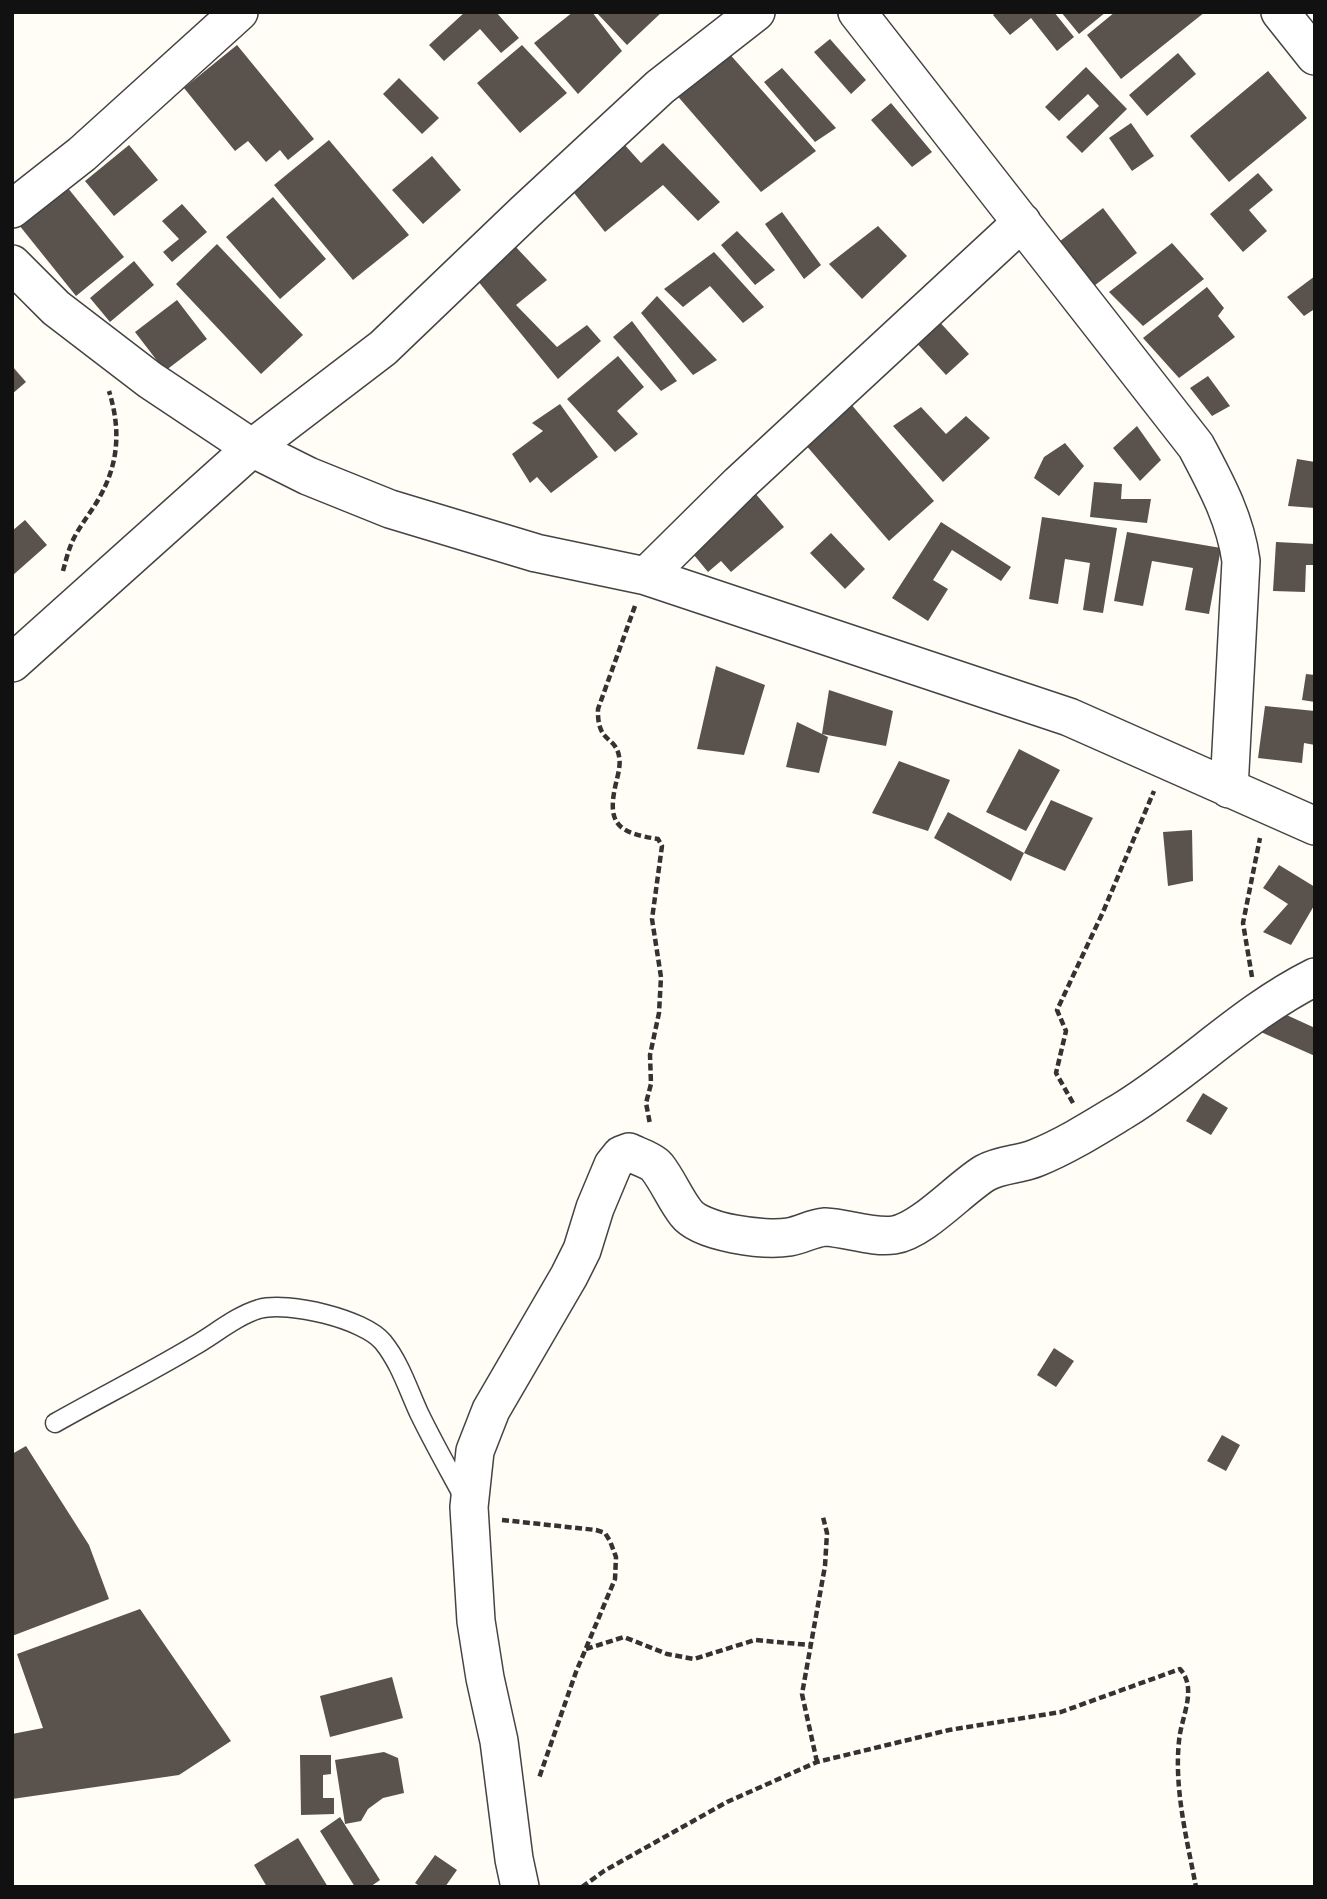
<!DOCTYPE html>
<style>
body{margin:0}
#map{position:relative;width:1327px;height:1899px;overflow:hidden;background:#fffdf5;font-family:Literata,serif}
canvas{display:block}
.frame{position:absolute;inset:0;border:14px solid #111;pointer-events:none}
</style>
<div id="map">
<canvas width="1327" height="1899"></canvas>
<div class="frame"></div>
</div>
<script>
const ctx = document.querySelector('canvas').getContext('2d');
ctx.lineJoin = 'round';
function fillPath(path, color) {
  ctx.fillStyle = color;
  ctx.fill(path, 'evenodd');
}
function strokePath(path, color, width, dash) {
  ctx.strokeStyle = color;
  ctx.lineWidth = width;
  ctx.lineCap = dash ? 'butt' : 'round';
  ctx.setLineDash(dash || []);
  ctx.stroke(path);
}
const building = new Path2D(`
 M465,12H496L519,38L501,53L480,29L444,61L429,45Z
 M573,12H592L622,51L578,94L534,43Z
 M596,12H662L627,45Z
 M996,12H1054L1074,37L1057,51L1031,18L1010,35L993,15Z
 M1061,12H1106L1079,34Z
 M1115,12H1205L1121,79L1087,35Z
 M830,39L866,80L851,94L814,52Z
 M237,45L314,139L288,160L280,150L266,162L248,141L235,151L184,88Z
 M522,45L567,93L520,133L477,83Z
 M726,50L816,151L761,192L674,92Z
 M1178,53L1196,74L1147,116L1129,95Z
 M1086,67L1127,109L1082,153L1066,137L1099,106L1088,94L1059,121L1045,107Z
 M782,68L836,128L815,142L764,82Z
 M1268,71L1307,118L1229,182L1190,136Z
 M399,78L439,118L422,134L383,94Z
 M891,103L932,152L912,167L871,120Z
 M1131,123L1154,156L1132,171L1109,138Z
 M329,140L409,235L353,280L274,185Z
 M623,143L641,163L663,143L720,202L698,221L663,185L605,232L567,184Z
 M129,145L158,180L114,216L85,181Z
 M432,156L461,190L423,224L392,190Z
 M1258,173L1273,190L1249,210L1267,231L1243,252L1210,214Z
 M67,187L124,257L76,296L19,225Z
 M273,197L326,259L280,299L226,237Z
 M182,204L207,232L172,262L163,252L179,239L162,221Z
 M1103,208L1137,253L1090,289L1055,245Z
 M782,212L821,265L804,279L765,224Z
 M878,226L907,256L862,299L829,264Z
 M737,231L775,270L755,285L721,245Z
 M1172,243L1204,279L1143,326L1109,292Z
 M217,244L303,335L261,374L176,284Z
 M513,244L547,280L516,305L557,347L587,325L601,341L558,379L473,275Z
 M714,252L764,307L743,323L710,286L683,307L664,289Z
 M134,261L154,285L110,322L90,298Z
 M1315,276V312L1313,310L1304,316L1287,297Z
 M1207,287L1224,308L1218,316L1235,337L1179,378L1143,338Z
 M657,296L717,360L693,375L641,313Z
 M177,300L207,339L165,371L135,332Z
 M936,318L969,354L946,375L913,339Z
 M632,321L677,381L661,391L613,337Z
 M618,356L644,387L617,411L638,434L615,452L567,399Z
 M12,366L26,382L12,394Z
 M1208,376L1230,406L1212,416L1190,388Z
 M850,403L934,501L889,541L804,443Z
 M560,404L598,457L551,493L537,477L530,483L512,454L543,431L532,423Z
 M921,407L946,434L966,416L990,438L943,482L893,426Z
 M1137,426L1161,460L1140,481L1113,448Z
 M1065,443L1084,466L1059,496L1034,478L1044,457Z
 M1297,459L1315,462V508L1288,506Z
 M1094,482L1122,484L1121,499H1151L1147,523L1090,517Z
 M755,493L784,527L731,572L721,561L708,572L689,549Z
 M1042,517L1117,528L1103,613L1083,610L1090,563L1065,559L1058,604L1029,599Z
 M25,520L47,545L12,576V531Z
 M941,522L1011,567L1001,581L952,550L933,580L948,589L928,621L892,598Z
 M1127,532L1221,548L1209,614L1185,610L1193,568L1152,561L1143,606L1114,601Z
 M831,533L865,569L845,589L810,553Z
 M1276,542L1315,544V565H1306L1305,592L1273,591Z
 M716,666L765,685L744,755L697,749Z
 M1306,674L1315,675V702L1302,700Z
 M829,690L893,711L886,746L822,734L828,737L819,773L786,767L797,722L822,734Z
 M1265,706L1315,711V745L1304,743L1302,763L1258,758Z
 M1019,749L1060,770L1026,831L986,812Z
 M899,761L950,780L928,831L872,813Z
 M1051,800L1093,818L1065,871L1024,853Z
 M948,812L1024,853L1011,881L934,838Z
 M1192,830L1193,881L1168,886L1163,832Z
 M1279,865L1315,887V904L1291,945L1263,932L1288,904L1263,888Z
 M1256,1001L1315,1028V1056L1245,1025Z
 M1203,1093L1228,1108L1211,1135L1186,1121Z
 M1054,1348L1074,1361L1056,1387L1037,1375Z
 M1222,1435L1240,1445L1226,1471L1207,1461Z
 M26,1446L89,1545L109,1599L12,1636V1454Z
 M140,1609L231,1741L179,1775L12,1799V1734L43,1728L17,1654Z
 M392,1677L403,1718L330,1737L320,1696Z
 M384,1752L398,1758L404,1793L383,1798L368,1809L361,1821L345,1824L335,1760Z
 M300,1755H331V1774L323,1775V1798H334V1814L301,1815Z
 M340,1817L380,1880L370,1887H355L320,1831Z
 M298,1838L328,1887H267L254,1865Z
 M435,1855L457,1870L445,1887H421L415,1883Z`);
const path = new Path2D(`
 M63,571C66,560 69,547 75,536C82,523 91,512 98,500C119,464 121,430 109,391
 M635,606L598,709C597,744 615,735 619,756C621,764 618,775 616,783C606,825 619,833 658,839L662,846L652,919L661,977L659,1013L650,1055L651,1084L646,1103L650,1124
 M1252,977L1243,923L1260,838
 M1073,1103L1056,1073L1066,1031L1057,1010L1103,912L1154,791
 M502,1520L596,1530L605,1533L610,1541L616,1557L615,1579L576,1672L539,1778
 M586,1649L624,1637L667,1654L694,1659L755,1640L810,1645
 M817,1762L802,1694L825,1566L827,1533L823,1517
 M582,1887L604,1871L727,1802L817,1762L949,1730L1061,1712L1180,1669C1198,1689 1181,1717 1179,1741C1174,1789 1187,1840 1196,1887`);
const service = new Path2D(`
 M55,1423C101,1397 149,1373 194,1346C215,1334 236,1316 259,1309C288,1301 364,1319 383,1342C400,1363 408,1389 419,1413C433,1442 449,1470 464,1498`);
const minor = new Path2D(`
 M857,12L1196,446C1216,484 1235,518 1241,561L1229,789
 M1280,12L1315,56
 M12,209L82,154L239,12
 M12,264L56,308L150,380L252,448L308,476L390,509L536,553L646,576L1069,717L1315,826
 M646,576L739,484L1022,222
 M12,663L252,448L383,348L525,212L660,87L756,12
 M520,1887L514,1859L499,1741L485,1678L476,1621L469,1507L475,1451L491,1410L569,1276L582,1250L595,1208L613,1165L621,1155L629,1152C637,1156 652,1161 657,1167C668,1181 675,1199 686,1213C701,1233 765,1241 789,1237C802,1235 812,1228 825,1227C847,1228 872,1238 894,1235C922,1231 960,1188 985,1173C1001,1164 1019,1165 1036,1158C1066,1146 1096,1127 1124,1110C1192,1068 1243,1013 1315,977`);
fillPath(building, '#5a524d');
strokePath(service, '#444', 21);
strokePath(minor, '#444', 40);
strokePath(path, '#333', 4.5, [7, 3.5]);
strokePath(service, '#fff', 18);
strokePath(minor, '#fff', 37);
</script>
